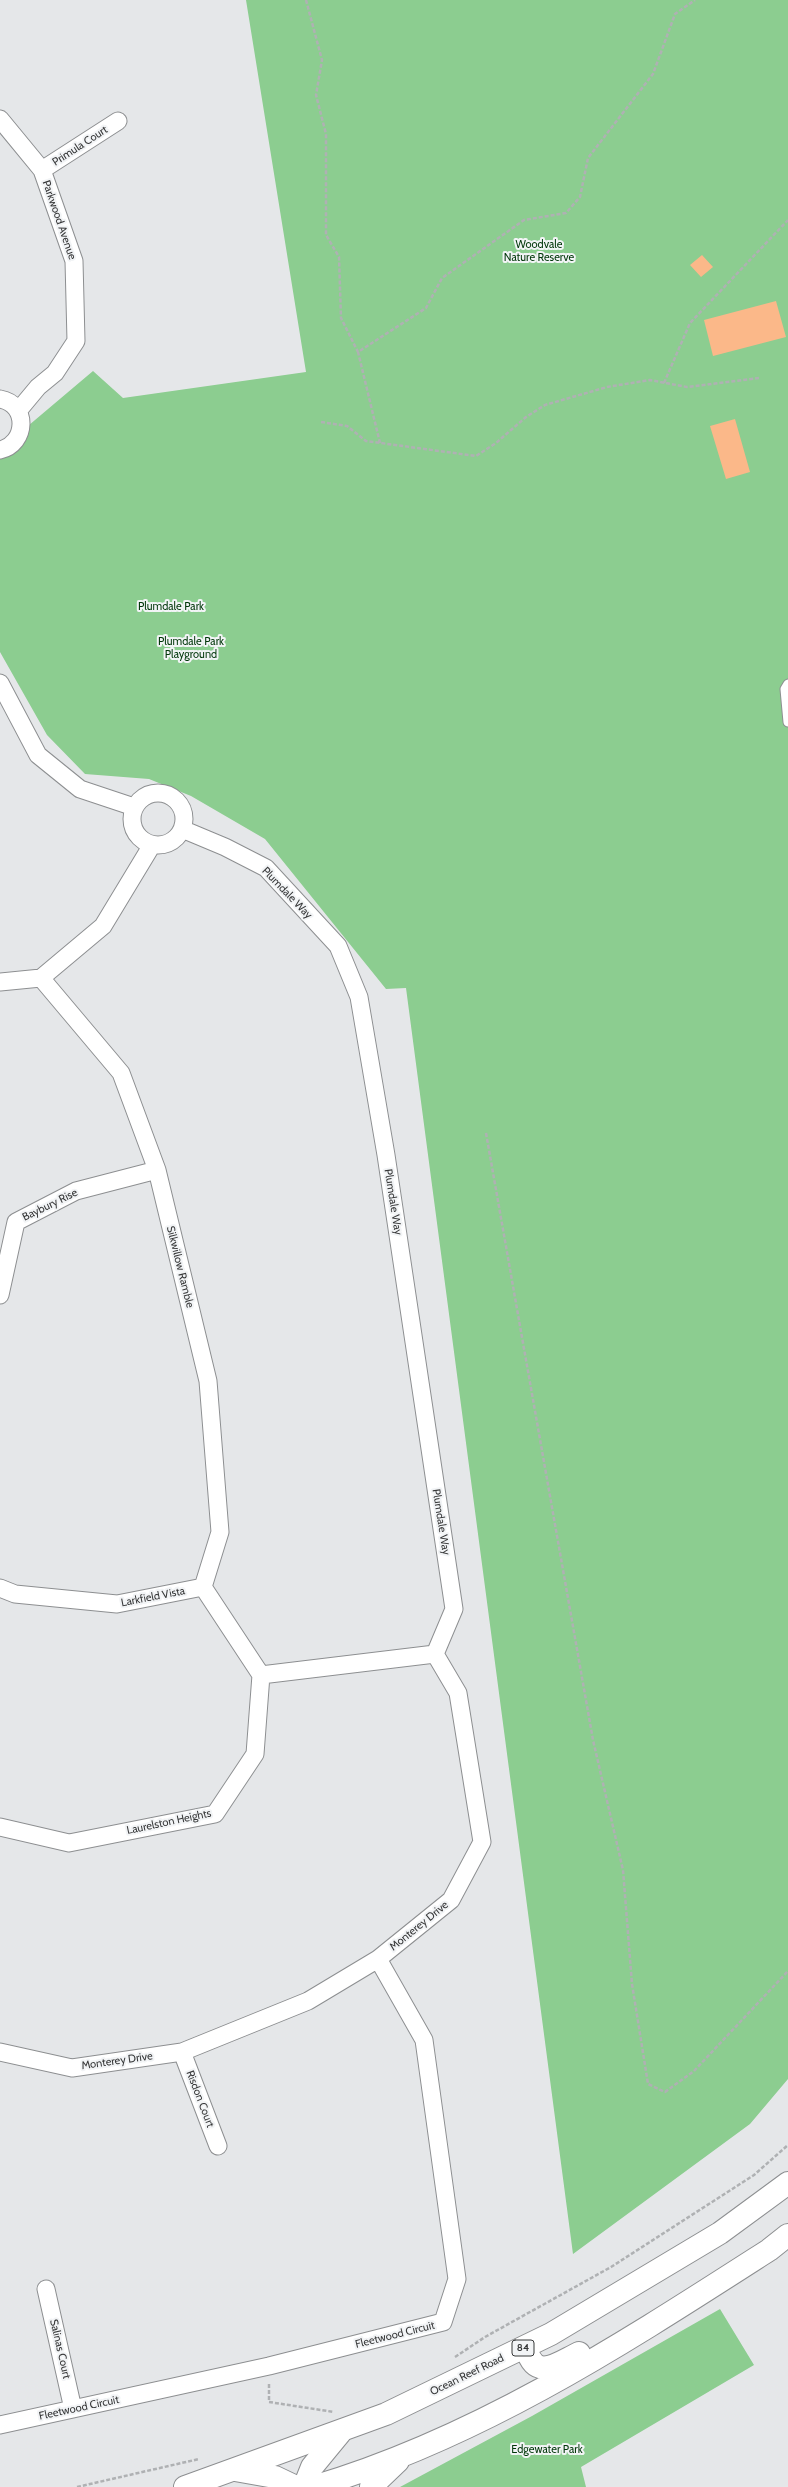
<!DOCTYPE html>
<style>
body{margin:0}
canvas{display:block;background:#e5e7e9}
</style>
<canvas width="788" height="2487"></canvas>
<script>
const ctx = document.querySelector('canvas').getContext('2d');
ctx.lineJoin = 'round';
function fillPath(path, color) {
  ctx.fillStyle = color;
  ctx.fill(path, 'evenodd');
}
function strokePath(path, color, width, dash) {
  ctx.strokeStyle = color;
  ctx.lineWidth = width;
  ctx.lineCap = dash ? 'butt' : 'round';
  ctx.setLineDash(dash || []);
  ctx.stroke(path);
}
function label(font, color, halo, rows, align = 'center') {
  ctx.font = font + ' Cabin,sans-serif';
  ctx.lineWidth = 4;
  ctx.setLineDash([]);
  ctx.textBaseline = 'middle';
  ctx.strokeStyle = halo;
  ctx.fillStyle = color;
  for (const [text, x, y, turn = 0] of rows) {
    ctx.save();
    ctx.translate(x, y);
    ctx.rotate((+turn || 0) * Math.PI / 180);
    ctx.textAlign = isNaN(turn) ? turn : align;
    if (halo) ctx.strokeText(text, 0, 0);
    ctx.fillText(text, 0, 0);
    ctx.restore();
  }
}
const green = new Path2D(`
 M246,0H788V2079L750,2124L573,2254L406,988L386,989L265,839L191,796L149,779L85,774L47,735L0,652V453L9,442L93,371L123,398L306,372Z
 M720,2309L754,2365L581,2467L586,2487H400L532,2416Z`);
const building = new Path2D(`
 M702,255L713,267L701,277L690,265Z
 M776,301L786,337L713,356L704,320Z
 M735,419L750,472L726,479L710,426Z`);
const path = new Path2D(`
 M306,0L322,60L316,95L326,134V235L339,257L341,318L358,352
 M664,383L690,323L788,220
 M321,422L347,426L366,441L476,456L496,443L526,417L545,405L607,387L650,380L687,387L759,378
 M380,443L358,352L426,308L442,278L524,220L566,213L580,197L588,158L653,74L675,14L695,0
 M486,1133L593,1740L623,1870L632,1984L648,2084L665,2092L694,2071L788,1971
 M455,2357L485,2337L611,2267L754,2175L788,2145
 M269,2384V2402L334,2412
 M77,2487L199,2459`);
const lane = new Path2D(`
 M788,684L785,689L788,722`);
const street = new Path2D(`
 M0,119L42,170L74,261L76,341L55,373L38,387L18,411
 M42,170L118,121
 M0,399C29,404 27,444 0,450
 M0,683L38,755L80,789L134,807
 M132 819a26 26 0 1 1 52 0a26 26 0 1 1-52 0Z
 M182,829L225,847L266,868L338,946L359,997L386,1155L454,1609L435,1654
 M41,978L121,1073L157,1170L208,1381L220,1532L203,1587
 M0,982L41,978L103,926L152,845
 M0,1295L16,1222L76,1191L157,1170
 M0,1588L15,1594L117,1604L203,1587L261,1675
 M0,1827L69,1843L215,1814L255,1754L261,1675
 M0,2052L72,2068L182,2052L308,2001L378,1959L451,1900L482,1842L458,1693L435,1654L261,1675
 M182,2052L218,2146
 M46,2289L73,2409
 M0,2425L269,2366L443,2322L457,2279L424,2040L378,1959`);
const secondary = new Path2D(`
 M235,2470L275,2477L296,2487
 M304,2487L312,2467L340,2433`);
const primary = new Path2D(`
 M526,2347C535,2382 556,2364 579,2353
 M185,2487L386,2414L551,2334L720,2233L788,2183
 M313,2487C479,2438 624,2343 769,2250L788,2235
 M371,2487L398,2461`);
const shields = [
 [523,2348,22]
];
const shieldNames = [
 ["84",523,2348]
];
const streetNames = [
 ["Primula Court",80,146,-33],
 ["Parkwood Avenue",59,220,71],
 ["Plumdale Way",287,893,46],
 ["Plumdale Way",393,1202,81],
 ["Baybury Rise",50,1205,-26],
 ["Silkwillow Ramble",180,1267,76],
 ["Plumdale Way",441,1522,81],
 ["Larkfield Vista",153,1597,-11],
 ["Laurelston Heights",169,1822,-12],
 ["Monterey Drive",419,1926,-39],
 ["Monterey Drive",117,2061,-8],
 ["Risdon Court",200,2099,69],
 ["Fleetwood Circuit",395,2335,-14],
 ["Salinas Court",60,2349,77],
 ["Ocean Reef Road",467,2375,-26],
 ["Fleetwood Circuit",79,2408,-12]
];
const parkNames = [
 ["Woodvale",539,245],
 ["Nature Reserve",539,258],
 ["Plumdale Park",171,607],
 ["Plumdale Park",191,642],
 ["Playground",191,655],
 ["Edgewater Park",547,2450]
];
fillPath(green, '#8ccd90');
fillPath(building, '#fbb889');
strokePath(lane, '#8d8f91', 11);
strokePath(street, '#8d8f91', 19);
strokePath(secondary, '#8d8f91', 24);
strokePath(primary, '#8d8f91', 24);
strokePath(path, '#afb1b3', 2.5, [4, 2]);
strokePath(lane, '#fff', 9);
strokePath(street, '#fff', 17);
strokePath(secondary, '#fff', 22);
strokePath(primary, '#fff', 22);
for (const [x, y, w] of shields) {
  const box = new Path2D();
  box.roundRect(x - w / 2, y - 8, w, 16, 3);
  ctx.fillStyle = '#f2f4f6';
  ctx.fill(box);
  strokePath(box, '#373839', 1);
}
label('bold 10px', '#373839', null, shieldNames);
label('11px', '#373839', '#f2f4f6', streetNames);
label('11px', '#003709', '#f2f4f6', parkNames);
</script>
